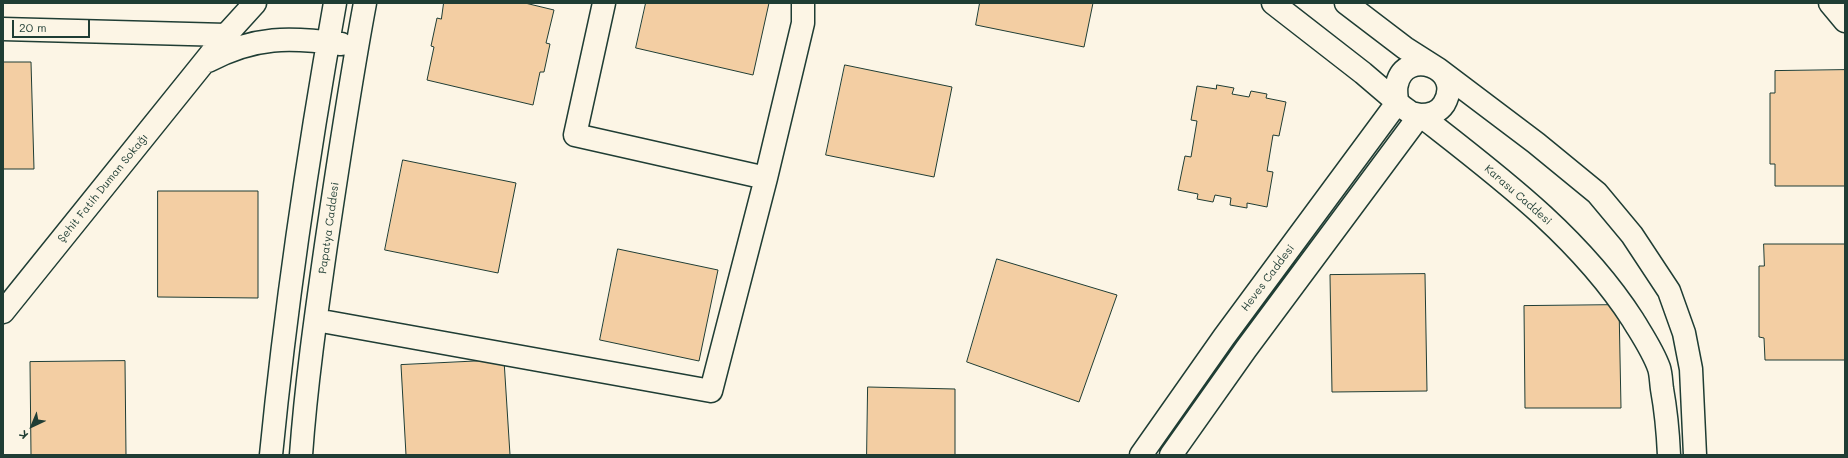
<!DOCTYPE html>
<meta charset="utf-8">
<style>
body{margin:0}
#map{position:relative;width:1848px;height:458px;overflow:hidden;background:#fcf5e5;font-family:Mali,sans-serif}
canvas{display:block}
.frame{position:absolute;inset:0;border:4px solid #1f3d34;pointer-events:none}
.north{position:absolute;left:12px;top:406px;width:40px;height:40px;-webkit-text-stroke:3px #fcf5e5;paint-order:stroke;rotate:224deg;font-size:11px;font-weight:700;line-height:16px;text-align:center;color:#1f3d34}
.north::after{content:'';display:block;margin:auto;width:14px;height:18px;background:#1f3d34;clip-path:polygon(50% 0,100% 100%,50% 72%,0 100%)}
.scale{position:absolute;left:12px;top:20px;width:78px;height:18px;box-sizing:border-box;border:2px solid #1f3d34;border-top:0;padding-left:5px;font-size:12px;line-height:14px;white-space:nowrap;color:#1f3d34;-webkit-text-stroke:3px #fcf5e5;paint-order:stroke}
</style>
<div id="map">
<canvas width="1848" height="458"></canvas>
<div class="frame"></div>
<div class="north">K</div>
<div class="scale">20 m</div>
</div>
<script>
const ctx = document.querySelector('canvas').getContext('2d');
ctx.lineJoin = 'round';
function fillPath(path, color) {
  ctx.fillStyle = color;
  ctx.fill(path, 'evenodd');
}
function strokePath(path, color, width, dash) {
  ctx.strokeStyle = color;
  ctx.lineWidth = width;
  ctx.lineCap = dash ? 'butt' : 'round';
  ctx.setLineDash(dash || []);
  ctx.stroke(path);
}
function label(font, color, halo, rows, align = 'center') {
  ctx.font = font + ' Mali,sans-serif';
  ctx.lineWidth = 4;
  ctx.setLineDash([]);
  ctx.textBaseline = 'middle';
  ctx.strokeStyle = halo;
  ctx.fillStyle = color;
  for (const [text, x, y, turn = 0] of rows) {
    ctx.save();
    ctx.translate(x, y);
    ctx.rotate((+turn || 0) * Math.PI / 180);
    ctx.textAlign = isNaN(turn) ? turn : align;
    if (halo) ctx.strokeText(text, 0, 0);
    ctx.fillText(text, 0, 0);
    ctx.restore();
  }
}
const building = new Path2D(`
 M444,3H525L554,10L546,43L550,44L544,72H540L533,105L427,80L434,47L431,46L437,18L441,19Z
 M646,3H769L753,75L636,48Z
 M980,3H1093L1084,47L976,25Z
 M3,62H31L34,169H3Z
 M845,65L952,87L934,177L826,155Z
 M1845,70V186H1775V164H1770V93H1775V71Z
 M1217,85L1234,88L1232,94L1249,97L1251,91L1267,94L1266,98L1286,102L1279,136L1273,135L1267,171L1273,172L1267,207L1247,203V208L1230,205L1231,198L1215,195L1213,202L1197,199L1198,194L1178,190L1185,156L1191,157L1197,121L1191,120L1197,86L1216,89Z
 M403,160L516,183L498,273L385,250Z
 M158,191H258V298L158,297Z
 M1764,244H1845V360H1765L1764,338L1759,337V266H1764Z
 M618,249L718,270L699,361L600,340Z
 M997,259L1117,295L1079,402L967,362Z
 M1425,274L1427,391L1332,392L1330,275Z
 M1619,305L1621,408H1525L1524,306Z
 M504,360L510,455H406L401,365Z
 M125,361L126,455H31L30,362Z
 M868,387L955,389V455H867Z`);
const minor = new Path2D(`
 M604,3L575,135L766,178
 M1273,3L1363,73L1404,108L1411,113L1420,115C1498,176 1579,236 1633,320C1642,335 1653,351 1659,368C1661,374 1661,382 1662,389C1666,411 1668,433 1669,455
 M1346,3L1405,48L1438,69L1536,143L1597,193L1632,235L1669,291L1684,333L1691,369L1695,455
 M1830,3L1845,21
 M3,29L226,35
 M208,61C255,36 290,37 341,44
 M3,312L226,35L255,3
 M316,320L711,391L766,178L803,23V3
 M271,455C286,303 308,154 335,3
 M301,455C306,385 316,315 326,245C338,164 350,83 365,3
 M1141,455L1224,337L1397,103C1397,97 1395,90 1397,84C1405,47 1465,67 1444,104C1438,113 1430,115 1420,115L1246,349L1171,455`);
const streetNames = [
 ["Şehit Fatih Duman Sokağı",103,188,-51],
 ["Karasu Caddesi",1518,195,41],
 ["Papatya Caddesi",329,228,-82],
 ["Heves Caddesi",1268,278,-53]
];
fillPath(building, '#f3cea3');
strokePath(building, '#1f3d34', 1);
strokePath(minor, '#1f3d34', 25);
strokePath(minor, '#fcf5e5', 22);
label('11px', '#1f3d34', '#fcf5e5', streetNames);
</script>
